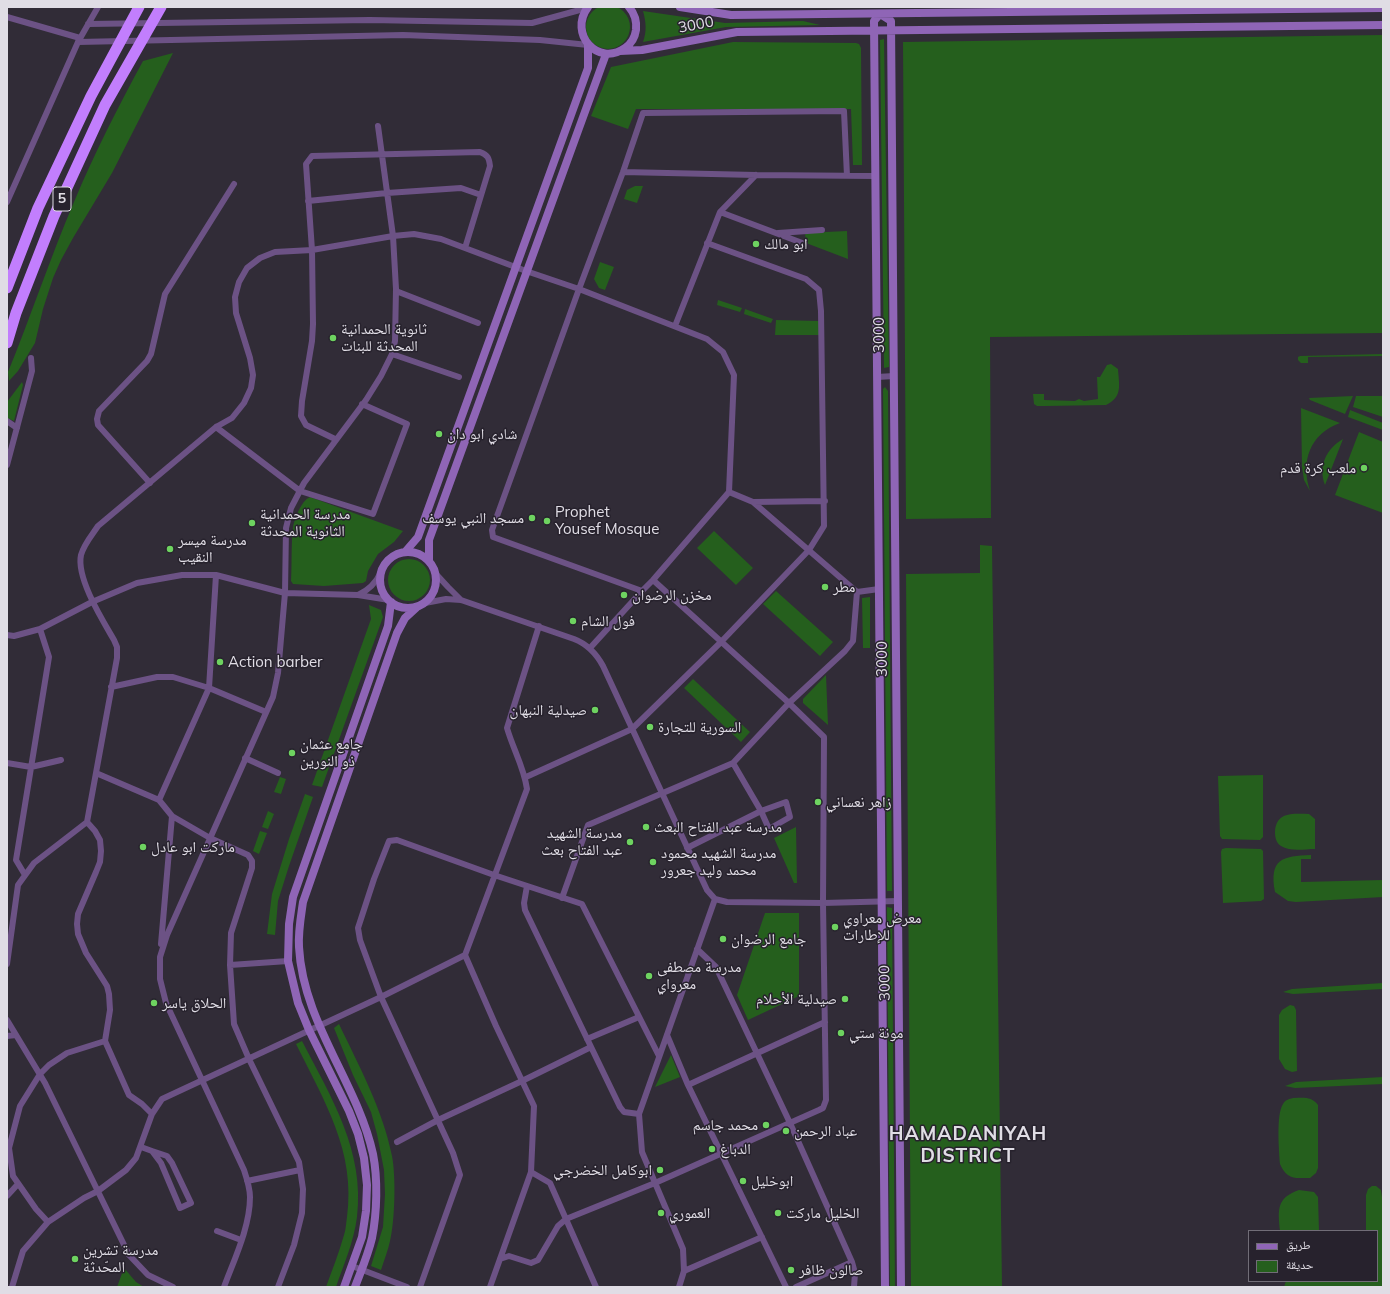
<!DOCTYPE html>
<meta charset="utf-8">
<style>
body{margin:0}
#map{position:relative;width:1390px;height:1294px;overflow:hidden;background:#312c37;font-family:Mulish,"Noto Naskh Arabic",sans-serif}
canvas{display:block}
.frame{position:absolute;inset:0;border:8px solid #e0dde5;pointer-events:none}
.legend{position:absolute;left:1248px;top:1230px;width:130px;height:52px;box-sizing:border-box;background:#27222d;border:1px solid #716d77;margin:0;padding:5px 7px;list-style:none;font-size:12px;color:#e0dde5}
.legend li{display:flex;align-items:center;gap:8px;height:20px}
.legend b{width:20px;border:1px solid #716d77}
</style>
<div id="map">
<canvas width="1390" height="1294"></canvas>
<div class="frame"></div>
<ul class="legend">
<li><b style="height:5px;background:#8f65b6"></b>طريق</li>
<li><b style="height:11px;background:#255f1d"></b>حديقة</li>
</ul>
</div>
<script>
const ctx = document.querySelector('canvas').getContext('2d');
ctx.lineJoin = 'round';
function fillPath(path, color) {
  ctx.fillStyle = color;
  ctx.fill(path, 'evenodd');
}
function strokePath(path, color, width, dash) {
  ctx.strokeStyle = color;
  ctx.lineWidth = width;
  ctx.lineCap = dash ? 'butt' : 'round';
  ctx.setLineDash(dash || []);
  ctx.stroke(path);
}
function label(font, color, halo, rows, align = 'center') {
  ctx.font = font + ' Mulish,"Noto Naskh Arabic",sans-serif';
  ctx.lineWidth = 3;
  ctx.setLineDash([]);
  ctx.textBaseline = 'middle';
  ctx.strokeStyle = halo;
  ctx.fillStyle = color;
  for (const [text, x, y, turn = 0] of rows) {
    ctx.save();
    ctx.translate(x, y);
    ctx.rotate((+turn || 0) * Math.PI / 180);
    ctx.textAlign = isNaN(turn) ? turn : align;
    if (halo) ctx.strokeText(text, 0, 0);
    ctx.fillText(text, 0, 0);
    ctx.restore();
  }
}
const green = new Path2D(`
 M586 27a22 22 0 1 1 44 0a22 22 0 1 1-44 0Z
 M643,11L725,23L803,21L820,25L726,27L643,42C647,31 646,22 643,11Z
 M1383,35V333L990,337L991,518L906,519L903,42Z
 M884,39L889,367L884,368L880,40Z
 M733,42L856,43L859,44L861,48L862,165H853L851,109H636L628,129L591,116L611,67Z
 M173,53L112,173L73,238L61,260L53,278L43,309L35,343L18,371L9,381L8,372C31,316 50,258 74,202C94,154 118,107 143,61Z
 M635,186H643L637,203L624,199L627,190Z
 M847,231L848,259L806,243L805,233Z
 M600,262L614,267L605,290L599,288L594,279Z
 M718,300L742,308L740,312L717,305Z
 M745,309L773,319L771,323L744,314Z
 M776,320L819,321V335H775Z
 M1383,354V356L1308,357V363H1301L1298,360V357L1300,356Z
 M1111,364L1118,369C1119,385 1123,397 1106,405L1045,406H1037L1034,404L1033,394H1044V400L1075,401L1079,399L1084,401L1098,399L1097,377H1100L1107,365Z
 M22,382L23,385L14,421L7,418V402Z
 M885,387L888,391L892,891H887L883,389Z
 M1353,396L1345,414L1310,400L1309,398Z
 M1356,396H1383V417L1353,407Z
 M1301,408L1340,423C1310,434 1300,461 1310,491L1304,480L1302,467Z
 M1350,410L1383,423V430L1348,417Z
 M1359,432L1383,442V513L1335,495Z
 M1343,439L1325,485C1318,466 1326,449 1343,439Z
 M310,497L403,531L394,542L378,554L368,571L366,581L363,583L324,586L293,584L291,581C292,564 291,545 293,527C295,518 301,501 310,497Z
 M714,531L753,568L736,585L697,548Z
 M980,545L992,546L1002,1287H911L906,574L980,573Z
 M388 580a21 21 0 1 1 42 0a21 21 0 1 1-42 0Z
 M776,591L833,642L820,656L763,604Z
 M870,597V648H863L862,598Z
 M369,605L381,610L383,617L322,787L312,785L371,619Z
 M826,675L828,725L803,703V699Z
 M693,679L750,732L741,742L684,688Z
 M1263,775V837L1260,840L1222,839L1220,836L1218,776Z
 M280,777L286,779L281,794L274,792Z
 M305,794L313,797L289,866L278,901L275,935L267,934L272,894L289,839Z
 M268,811L274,814L268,829L262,827Z
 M1309,814L1315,819V849C1305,849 1290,852 1281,846C1276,843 1275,837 1275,832C1276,811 1294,814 1309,814Z
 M796,827L797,883H794L774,838Z
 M260,831L267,833L259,854L253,851Z
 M1226,848L1261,849L1263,851L1264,899L1261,901L1223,903L1221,852L1222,849Z
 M1311,855V859H1301V882L1383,880V897L1296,902L1288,901L1275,892C1269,859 1282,856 1311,855Z
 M887,907L892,908L895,1287H890Z
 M765,913H799V996L748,1020L737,995Z
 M1383,983V989L1293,994L1283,992L1292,989Z
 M1290,1005L1294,1006L1296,1010L1297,1071L1292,1072L1285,1069L1279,1059V1015L1282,1010Z
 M339,1024C359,1066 383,1110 392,1156C396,1176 395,1221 390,1241C388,1251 384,1260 381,1270L371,1266L383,1227L385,1194L384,1170L377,1134L371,1112L353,1075L334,1028Z
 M302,1041C331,1097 365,1151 357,1217C354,1241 344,1264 336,1287H326C332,1270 339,1253 344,1235C346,1229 346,1223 347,1217C356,1151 324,1101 296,1044Z
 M671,1055L680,1077L655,1087Z
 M1383,1077V1084L1295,1088L1285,1086L1296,1082Z
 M1293,1098C1304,1098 1311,1096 1318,1105V1168L1316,1173L1310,1178C1295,1178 1287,1180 1280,1164C1279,1151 1276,1114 1283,1104C1285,1100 1289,1099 1293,1098Z
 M1372,1186H1376L1381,1190L1383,1204V1287H1284L1286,1281H1377V1231H1366V1195L1368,1189Z
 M1299,1190L1314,1192L1318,1197L1319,1231H1280C1278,1210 1276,1198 1299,1190Z
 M124,1268L136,1282L144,1287H117Z`);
const street = new Path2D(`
 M7,17L80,38
 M88,24L370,20L532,23L587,8
 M78,42L403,35L540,40L588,45
 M623,172L756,175L875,176
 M308,201L387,193L461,188L481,195
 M7,202L78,42L98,7
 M720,212L805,244
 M778,233L822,230
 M396,291L478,323
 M675,326L720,212L756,175
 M392,354L459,377
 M877,377L894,376
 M7,421L17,428
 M216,427L300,491L373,514L407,424L362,404
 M335,439L306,425L301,416L302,401L312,341L313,324L312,250L306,164L312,156L480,152C488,155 489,158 490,166L465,248
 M7,465L32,371L31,358
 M150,483L98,425L97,419L99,411L147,361L151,354L165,294L234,184
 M729,492L753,502L857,592L879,589
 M753,502L825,501
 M436,574L448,587L461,600
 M642,591L493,537L492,530L579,289L623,172L643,113L844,111L847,176
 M358,595C369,590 376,583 381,572
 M425,603L446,599L461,600L574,639C587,644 596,653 603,666L707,890L715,899L727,902L823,903L898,901
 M7,635L14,636L40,629L92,602L137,583L182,575H216L285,593L358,595L389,600
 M111,687L157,677H173L209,688L266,712
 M245,758L278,773
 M7,763L31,767L61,760
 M96,773L159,800L172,816L210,838L248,855L252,861V868L231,933L230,965L234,1024L249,1059L299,1162L303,1189L302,1213L294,1245L278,1287
 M526,777L632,729L721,642L809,550L824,526L821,311L819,290L806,279L707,243
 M159,800L209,688L216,575
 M687,848L761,811L786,802L790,817L769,829L761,811L733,763
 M25,875L16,860L49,657L40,629
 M527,886L524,903L525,910L620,1107L624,1112L639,1114
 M562,898L588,825L733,763L789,703L845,651L853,641L857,592
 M161,944L172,816
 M697,949L716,967L790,1123L852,1262L855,1273L854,1287
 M465,955L496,1026L534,1106L531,1172L490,1287
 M7,964L18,885L34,863L87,822
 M230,965L288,961
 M7,1020L45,1083L129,1255L148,1275L173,1287
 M667,1035L688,1085L786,1287
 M7,1036L16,1035
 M587,1039L639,1017
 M688,1085L825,1022
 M152,1114L142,1104L129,1095L105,1041L110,1010L109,994L107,986L86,953L78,934L77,924L78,914L96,872L100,862L101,851L100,840L95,831L87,822L117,658V647L114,640C103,621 76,578 81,555C84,544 92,535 98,526L216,427L232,418L244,403L251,388L253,375L250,358L236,313L235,297L239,282L247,268L260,258L275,252L312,250L393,236L414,234L441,239L526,271L579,289L707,339L723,352L734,375L729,492L653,580L642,591L590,648
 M397,1142L438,1120L522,1081L591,1047
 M141,1147L152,1151L161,1163L180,1208L191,1203L172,1163L167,1156L152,1151
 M531,1172L550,1183L596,1287
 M247,1181L300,1170
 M7,1196L18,1184
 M48,1222L36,1209L13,1176L9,1148L20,1106L40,1074L49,1065L67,1053L105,1041
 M217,1231L241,1240
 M500,1259L509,1256L531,1263L538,1260L558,1226L566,1219L655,1183L819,1110L823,1108L826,1100L823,903L824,737L789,703L653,580
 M352,1266L407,1287
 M684,1271L762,1237
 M12,1287L23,1251L48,1222L84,1198L98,1191L126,1170L136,1158L152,1114L162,1099L381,997L465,955L527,789C524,767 513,749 507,728L539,626
 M224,1287C234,1260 250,1227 250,1197C250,1188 247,1179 244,1170L166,1003L160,979V957L167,935L273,697L278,673L285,593L286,528L291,508L304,483L366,400L381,376L392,354L395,341L396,289L393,236L378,126
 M420,1287L460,1175L453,1153L381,997L360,940L358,928L374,879L389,841L397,840L494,875L582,904L659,1056
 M679,1287L684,1271L683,1249L642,1152L639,1114L715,899
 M796,1287L852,1262`);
const secondary = new Path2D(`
 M588,7C568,34 598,67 625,48C631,44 635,37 636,30C637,21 635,14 629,7
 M680,7L731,15L1383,8
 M620,51L642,50L737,32L1383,25
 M380 580a28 28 0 1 1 56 0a28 28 0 1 1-56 0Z
 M405,552L418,537L588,68V45
 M429,561V540L606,54
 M344,1287L362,1237L366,1211L367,1185L364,1158L358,1134L349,1111L309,1030L298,1003L288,961L289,924L293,897L388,626L391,602
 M355,1287C361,1271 368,1255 372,1238C377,1213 378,1179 373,1154C357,1082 303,1023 299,947C298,932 301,916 303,902L397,633L405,618L417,607
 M885,1287L874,21L880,14L891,21L901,1287`);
const highway = new Path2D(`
 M7,288L38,208L91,96L139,7
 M7,343L16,313L54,216L105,105L161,7`);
const markers = [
 [756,244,4,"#6ed360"],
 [333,338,4,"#6ed360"],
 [439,434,4,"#6ed360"],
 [1364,468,4,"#6ed360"],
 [532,518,4,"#6ed360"],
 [547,521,4,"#6ed360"],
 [252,523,4,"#6ed360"],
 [170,549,4,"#6ed360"],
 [825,587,4,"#6ed360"],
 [624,595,4,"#6ed360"],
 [573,621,4,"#6ed360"],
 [220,662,4,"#6ed360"],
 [595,710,4,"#6ed360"],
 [650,727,4,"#6ed360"],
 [292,753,4,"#6ed360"],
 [818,802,4,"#6ed360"],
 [646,827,4,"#6ed360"],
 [630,842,4,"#6ed360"],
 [143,847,4,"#6ed360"],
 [653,862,4,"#6ed360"],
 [835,927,4,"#6ed360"],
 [723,939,4,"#6ed360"],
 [649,976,4,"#6ed360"],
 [845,999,4,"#6ed360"],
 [154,1003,4,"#6ed360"],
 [841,1033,4,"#6ed360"],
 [766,1125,4,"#6ed360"],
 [786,1131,4,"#6ed360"],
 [712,1149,4,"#6ed360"],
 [660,1170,4,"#6ed360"],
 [743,1181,4,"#6ed360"],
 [661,1213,4,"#6ed360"],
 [778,1213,4,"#6ed360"],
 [75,1259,4,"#6ed360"],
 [791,1270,4,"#6ed360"]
];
const shields = [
 [62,199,18]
];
const shieldNames = [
 ["5",62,199]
];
const streetNames = [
 ["3000",696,25,-11],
 ["3000",879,335,-90],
 ["3000",882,659,-90],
 ["3000",885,983,-91]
];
const poiNames = [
 ["ابو مالك",764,244],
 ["ثانوية الحمدانية",341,329],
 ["المحدثة للبنات",341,346],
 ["شادي ابو دان",447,434],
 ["ملعب كرة قدم",1356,468,"right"],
 ["Prophet",555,512],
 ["Yousef Mosque",555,529],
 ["مدرسة الحمدانية",260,514],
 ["الثانوية المحدثة",260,531],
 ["مسجد النبي يوسف",524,518,"right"],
 ["مدرسة ميسر",178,540],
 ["النقيب",178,557],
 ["مطر",833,587],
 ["مخزن الرضوان",632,595],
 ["فول الشام",581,621],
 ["Action barber",228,662],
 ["صيدلية النبهان",587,710,"right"],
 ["السورية للتجارة",658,727],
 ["جامع عثمان",300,744],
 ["ذو النورين",300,761],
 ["زاهر نعساني",826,802],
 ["مدرسة عبد الفتاح البعث",654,827],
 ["مدرسة الشهيد",622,833,"right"],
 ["عبد الفتاح بعث",622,850,"right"],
 ["ماركت ابو عادل",151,847],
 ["مدرسة الشهيد محمود",661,853],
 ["محمد وليد جعرور",661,870],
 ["معرض معراوي",843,918],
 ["للإطارات",843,935],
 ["جامع الرضوان",731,939],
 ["مدرسة مصطفى",657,967],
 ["معرواي",657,984],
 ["صيدلية الأحلام",837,999,"right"],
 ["الحلاق ياسر",162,1003],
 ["مونة ستي",849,1033],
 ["محمد جاسم",758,1125,"right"],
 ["عباد الرحمن",794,1131],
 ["الدباغ",720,1149],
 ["ابوكامل الخضرجي",652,1170,"right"],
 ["ابوخليل",751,1181],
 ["العموري",669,1213],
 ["الخليل ماركت",786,1213],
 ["مدرسة تشرين",83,1250],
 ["المحّدثة",83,1267],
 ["صالون ظافر",799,1270]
];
const districtNames = [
 ["HAMADANIYAH",968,1134],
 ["DISTRICT",968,1156]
];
fillPath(green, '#255f1d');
strokePath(street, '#6c5285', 6);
strokePath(secondary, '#8f65b6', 8);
strokePath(highway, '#c27efd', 11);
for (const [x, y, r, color] of markers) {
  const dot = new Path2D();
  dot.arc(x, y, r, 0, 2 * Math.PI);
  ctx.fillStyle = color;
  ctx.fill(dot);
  strokePath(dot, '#27222d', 1.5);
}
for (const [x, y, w] of shields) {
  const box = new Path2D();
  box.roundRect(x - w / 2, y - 12, w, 24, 3);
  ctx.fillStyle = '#27222d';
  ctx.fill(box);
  strokePath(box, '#e0dde5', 1);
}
label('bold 14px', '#e0dde5', null, shieldNames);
label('15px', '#e0dde5', '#27222d', streetNames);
label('15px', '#e0dde5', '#27222d', poiNames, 'left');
ctx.letterSpacing = '1px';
label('bold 19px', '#e0dde5', '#27222d', districtNames);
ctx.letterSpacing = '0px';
</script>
